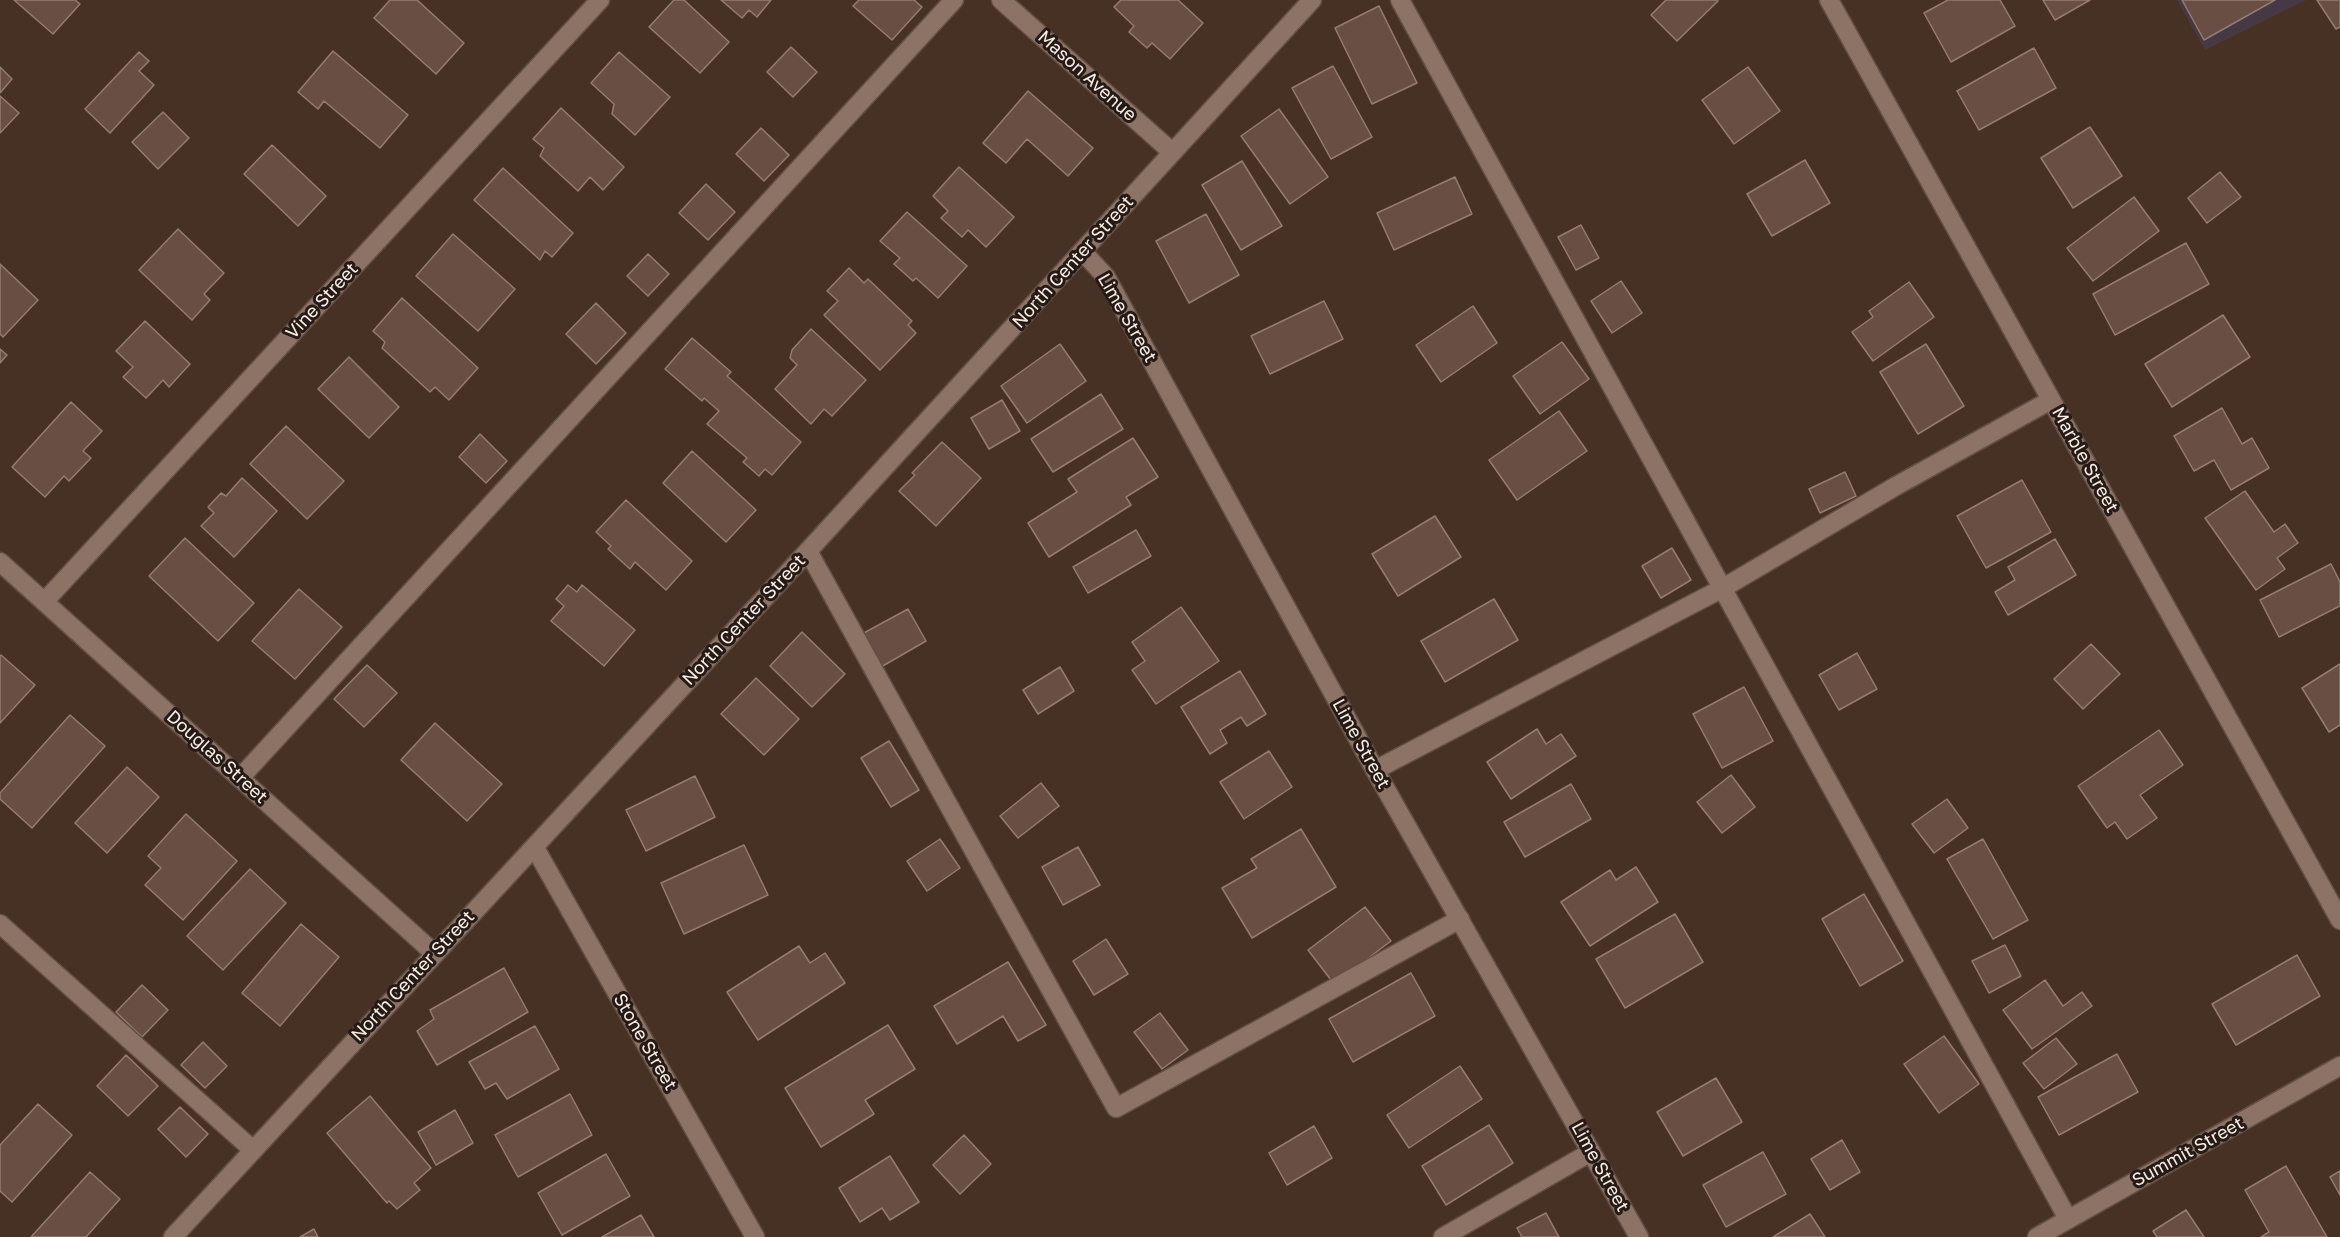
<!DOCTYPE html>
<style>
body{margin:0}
canvas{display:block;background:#473024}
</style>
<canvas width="2340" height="1237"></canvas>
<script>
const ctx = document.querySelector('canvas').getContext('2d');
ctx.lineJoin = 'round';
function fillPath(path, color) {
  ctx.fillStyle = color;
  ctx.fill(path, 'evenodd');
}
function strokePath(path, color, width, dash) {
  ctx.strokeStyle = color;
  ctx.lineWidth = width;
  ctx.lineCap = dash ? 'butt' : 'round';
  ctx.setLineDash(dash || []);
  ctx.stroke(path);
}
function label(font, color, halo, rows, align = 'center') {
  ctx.font = font + ' "Golos Text",sans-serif';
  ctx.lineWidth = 6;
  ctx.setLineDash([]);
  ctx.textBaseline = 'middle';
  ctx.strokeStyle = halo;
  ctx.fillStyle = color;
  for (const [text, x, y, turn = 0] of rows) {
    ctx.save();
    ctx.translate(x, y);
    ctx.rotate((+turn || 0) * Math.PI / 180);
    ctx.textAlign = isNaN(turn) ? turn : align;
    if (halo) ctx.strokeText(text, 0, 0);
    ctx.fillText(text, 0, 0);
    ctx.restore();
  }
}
const commercial = new Path2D(`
 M2177,0H2306L2205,50Z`);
const building = new Path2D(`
 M14,0H75L80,4L53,34Z
 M390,0H417L464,43L436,74L374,18Z
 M674,0H684L729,42L700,73L649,27Z
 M721,0H771L757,17L749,10L742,18Z
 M859,0H914L922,7L892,40L853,6Z
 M1121,0H1178L1203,23L1170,59L1152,43L1147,48L1129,32L1134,26L1114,7Z
 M1666,0H1717L1718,1L1677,41L1651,15Z
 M1948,0H2000L2015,26L1951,62L1924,13Z
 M2043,0H2090L2055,20Z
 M2182,0H2275L2204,40Z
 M2317,0H2340V27L2336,29Z
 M1379,6L1417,83L1372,104L1335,28Z
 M791,47L817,72L793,97L767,72Z
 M2034,48L2056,88L1979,130L1957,91Z
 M333,51L408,115L380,148L324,101L318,109L298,92Z
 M139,52L149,61L139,71L154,85L110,133L85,109Z
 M619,52L670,97L635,135L612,114L614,104L591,83Z
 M1333,66L1372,137L1331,159L1292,88Z
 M0,67L12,79L0,93Z
 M1748,67L1780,111L1734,144L1702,100Z
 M1028,91L1093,148L1068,176L1027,139L1006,163L983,143Z
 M0,96L19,113L0,133Z
 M561,108L624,167L603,190L590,177L578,191L540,156L544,148L533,139Z
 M1279,109L1328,177L1290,204L1241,136Z
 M163,112L189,138L158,169L132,142Z
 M2090,127L2122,176L2073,208L2041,158Z
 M761,128L789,155L764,181L736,154Z
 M272,145L326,196L298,226L244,174Z
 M1805,160L1830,203L1772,236L1747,194Z
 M1242,161L1282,226L1241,250L1202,185Z
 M959,167L1014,217L986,247L968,230L962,237L941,218L948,211L933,196Z
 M503,168L573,233L552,257L545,251L540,260L474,200Z
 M2220,172L2241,197L2207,223L2188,198Z
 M1455,177L1472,214L1394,250L1377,213Z
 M706,184L735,212L708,240L679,213Z
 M2134,197L2159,231L2093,281L2067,248Z
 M907,212L967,266L938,298L916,278L913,281L894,264L900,258L880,241Z
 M1206,214L1239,275L1189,303L1156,241Z
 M1581,225L1599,258L1576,270L1558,237Z
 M178,229L224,273L204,294L210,300L192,320L139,270Z
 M453,234L515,289L478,331L416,276Z
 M2186,243L2209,284L2115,335L2093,294Z
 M648,254L669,274L648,296L627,276Z
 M0,264L38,300L3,337L0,334Z
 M849,268L864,283L868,279L912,321L908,325L916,333L880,370L824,315L838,301L827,291Z
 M1621,281L1642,313L1612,333L1591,301Z
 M1909,282L1934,317L1873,361L1852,332L1873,317L1869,311Z
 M402,298L478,368L449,400L435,387L430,392L382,348L385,342L373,331Z
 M1324,301L1343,339L1270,374L1251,336Z
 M596,303L626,333L596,364L566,334Z
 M1473,306L1497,343L1441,382L1416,345Z
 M2223,315L2250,357L2172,407L2145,364Z
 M145,321L190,364L169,387L163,380L146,398L123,377L133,367L116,351Z
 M811,329L866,380L832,416L824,409L811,424L775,389L797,365L790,358L792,350Z
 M692,338L731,372L727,376L801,442L772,475L765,469L759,476L743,462L747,458L707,424L719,411L704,398L702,401L665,369Z
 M1562,342L1589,379L1540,414L1513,376Z
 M1060,344L1086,381L1027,423L1001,386Z
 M1926,344L1964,406L1918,434L1880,372Z
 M0,349L7,355L0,363Z
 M349,357L399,407L369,438L318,389Z
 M1101,394L1123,429L1053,472L1031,439Z
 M1002,400L1020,431L989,449L971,418Z
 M71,402L102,431L83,451L91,458L69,481L64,476L45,497L12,467Z
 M2222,408L2242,444L2252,438L2269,468L2231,490L2214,460L2194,471L2174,436Z
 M1559,411L1587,451L1517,500L1489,460Z
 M286,426L344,481L307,519L250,464Z
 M480,434L507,461L486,483L459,457Z
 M1133,438L1158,477L1126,497L1131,505L1049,557L1028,523L1077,492L1068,479Z
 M942,442L981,478L936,526L899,491L915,475L912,473Z
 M692,451L756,510L726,542L663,483Z
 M1845,472L1856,496L1820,513L1809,489Z
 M242,478L277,511L234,557L201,526L214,513L208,507L221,493L226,496Z
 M2022,480L2051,532L1986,568L1957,516Z
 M2245,491L2274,532L2285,524L2298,543L2277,558L2285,569L2256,590L2205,518Z
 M626,500L692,561L666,590L635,562L630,569L608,549L611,546L596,532Z
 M1435,516L1461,557L1398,596L1372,554Z
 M1136,530L1151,556L1088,593L1073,567Z
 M185,538L254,603L218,641L149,576Z
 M2055,539L2076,575L2008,615L1995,592L2015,580L2008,567Z
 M1672,548L1691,580L1661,598L1642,566Z
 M2331,564L2340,582V606L2279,637L2260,600Z
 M568,585L577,592L582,585L635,630L604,666L551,621L564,606L556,599Z
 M299,589L342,627L295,679L252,641Z
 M1494,599L1518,640L1445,682L1421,641Z
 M1181,607L1219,661L1156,704L1132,670L1145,661L1132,642Z
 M908,609L926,641L881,667L862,634Z
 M802,632L845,674L812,707L770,666Z
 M2091,644L2120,674L2083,709L2054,679Z
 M1857,653L1877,689L1839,710L1819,675Z
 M1,655L35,685L0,723V656Z
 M2340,664V725L2329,732L2302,688Z
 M367,665L397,693L364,727L334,699Z
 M1060,667L1074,691L1038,714L1023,690Z
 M1240,671L1266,714L1247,726L1241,717L1220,730L1227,743L1210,754L1181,707Z
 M756,678L799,719L764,755L721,714Z
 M1744,687L1773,741L1722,768L1693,714Z
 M70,715L105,746L32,828L0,799V793Z
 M435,723L502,784L467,821L401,760Z
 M1537,729L1546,744L1561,734L1576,756L1511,799L1487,762Z
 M2159,730L2183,765L2140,795L2157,818L2127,839L2115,822L2107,828L2078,786Z
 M889,741L919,790L891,807L861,758Z
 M1269,751L1292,787L1244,819L1220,782Z
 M127,767L159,797L107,853L75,823Z
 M1731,775L1755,807L1722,833L1697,802Z
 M695,776L715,817L646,851L626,810Z
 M1041,783L1059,806L1018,838L1000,816Z
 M1571,784L1591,819L1525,857L1504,822Z
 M1947,799L1968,828L1934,853L1912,824Z
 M186,814L237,861L183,920L145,885L161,868L148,856Z
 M1301,829L1336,887L1252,938L1222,888L1257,868L1251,859Z
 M940,839L960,868L927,891L907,861Z
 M1983,839L2028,920L1993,939L1947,859Z
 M744,845L768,895L684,934L661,883Z
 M1078,847L1100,885L1063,905L1042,867Z
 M1636,867L1658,902L1590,946L1561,902L1610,870L1616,880Z
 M250,869L286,903L223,970L187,936Z
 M1864,894L1903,961L1860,986L1822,919Z
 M1365,907L1391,941L1334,984L1308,950Z
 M1675,914L1703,962L1625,1008L1596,959Z
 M301,924L339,957L280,1026L242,993Z
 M1106,939L1128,974L1094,995L1073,961Z
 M2005,945L2021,976L1989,993L1972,961Z
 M799,946L810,963L825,953L845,983L758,1040L727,992Z
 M2297,955L2320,996L2236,1045L2212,1004Z
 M1008,962L1046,1025L1018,1041L1003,1016L957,1044L934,1006Z
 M504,968L528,1012L437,1065L417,1031L434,1019L430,1010Z
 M1411,973L1435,1016L1353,1062L1329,1019Z
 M2045,980L2063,1006L2082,992L2092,1006L2032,1049L2003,1010Z
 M142,985L168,1010L142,1037L116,1012Z
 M1160,1013L1188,1050L1162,1069L1134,1032Z
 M888,1025L915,1069L865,1100L874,1114L821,1147L785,1088Z
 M535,1026L559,1069L507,1099L496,1083L485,1089L469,1062Z
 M1944,1036L1979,1084L1939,1113L1904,1064Z
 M2056,1038L2077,1064L2044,1089L2023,1063Z
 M203,1042L227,1066L205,1088L181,1065Z
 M2117,1054L2138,1092L2059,1135L2038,1097Z
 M126,1055L158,1086L128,1116L97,1086Z
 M1460,1066L1482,1099L1409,1148L1387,1115Z
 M1716,1078L1742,1122L1683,1156L1657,1112Z
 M570,1094L592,1135L518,1177L495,1135Z
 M370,1096L431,1168L414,1183L420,1190L397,1209L389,1201L387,1203L327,1133Z
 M38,1104L72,1135L12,1202L0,1191V1145Z
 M180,1107L208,1134L186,1157L158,1129Z
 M455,1110L473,1143L436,1165L418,1132Z
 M1489,1125L1513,1163L1446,1205L1422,1166Z
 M1314,1126L1332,1158L1287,1185L1269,1153Z
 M964,1135L991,1164L960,1194L933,1165Z
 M1842,1140L1860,1172L1830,1190L1811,1159Z
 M1763,1152L1786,1194L1726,1227L1703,1185Z
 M606,1154L630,1196L562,1235L538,1193Z
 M890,1156L919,1202L890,1220L882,1208L860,1222L839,1188Z
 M2286,1166L2327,1237H2261L2269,1232L2245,1190Z
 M2340,1171V1195L2330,1177Z
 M90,1172L120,1199L86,1237H31Z
 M2186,1210L2204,1237H2157L2153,1231Z
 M1546,1213L1559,1237H1522L1517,1228Z
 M1810,1214L1825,1237H1773Z
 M641,1215L654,1237H602Z
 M314,1229L318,1237H300Z`);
const lane = new Path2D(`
 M1400,0L2068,1219
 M808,551L1116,1108L1460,919
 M1375,770L1723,588L1896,486L2051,400
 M240,778L954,0
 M0,924L253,1150
 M1443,1237L1591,1152`);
const street = new Path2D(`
 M1001,0L1172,152
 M1829,0L2340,920
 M1083,252L1106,277L1375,770L1639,1237
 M0,562L434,953
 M44,602L600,0
 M535,848L755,1237
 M2037,1237L2340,1066`);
const secondary = new Path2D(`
 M173,1237L808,551L1312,0`);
const streetNames = [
 ["Mason Avenue",1087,76,42],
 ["North Center Street",1073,262,-48],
 ["Vine Street",322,301,-47],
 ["Lime Street",1127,318,60],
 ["Marble Street",2085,460,61],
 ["North Center Street",744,620,-47],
 ["Lime Street",1361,744,61],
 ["Douglas Street",217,757,42],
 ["North Center Street",413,976,-47],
 ["Stone Street",645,1042,60],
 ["Summit Street",2188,1152,-29],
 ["Lime Street",1600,1167,61]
];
fillPath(commercial, '#473845');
fillPath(building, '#684e43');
strokePath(building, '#967b6f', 1.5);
strokePath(lane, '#624f44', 21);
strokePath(street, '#624f44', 21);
strokePath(secondary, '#624f44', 21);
strokePath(lane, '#8d7365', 18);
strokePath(street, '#8d7365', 18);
strokePath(secondary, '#8d7365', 18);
label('18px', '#faebe3', '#251b16', streetNames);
</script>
